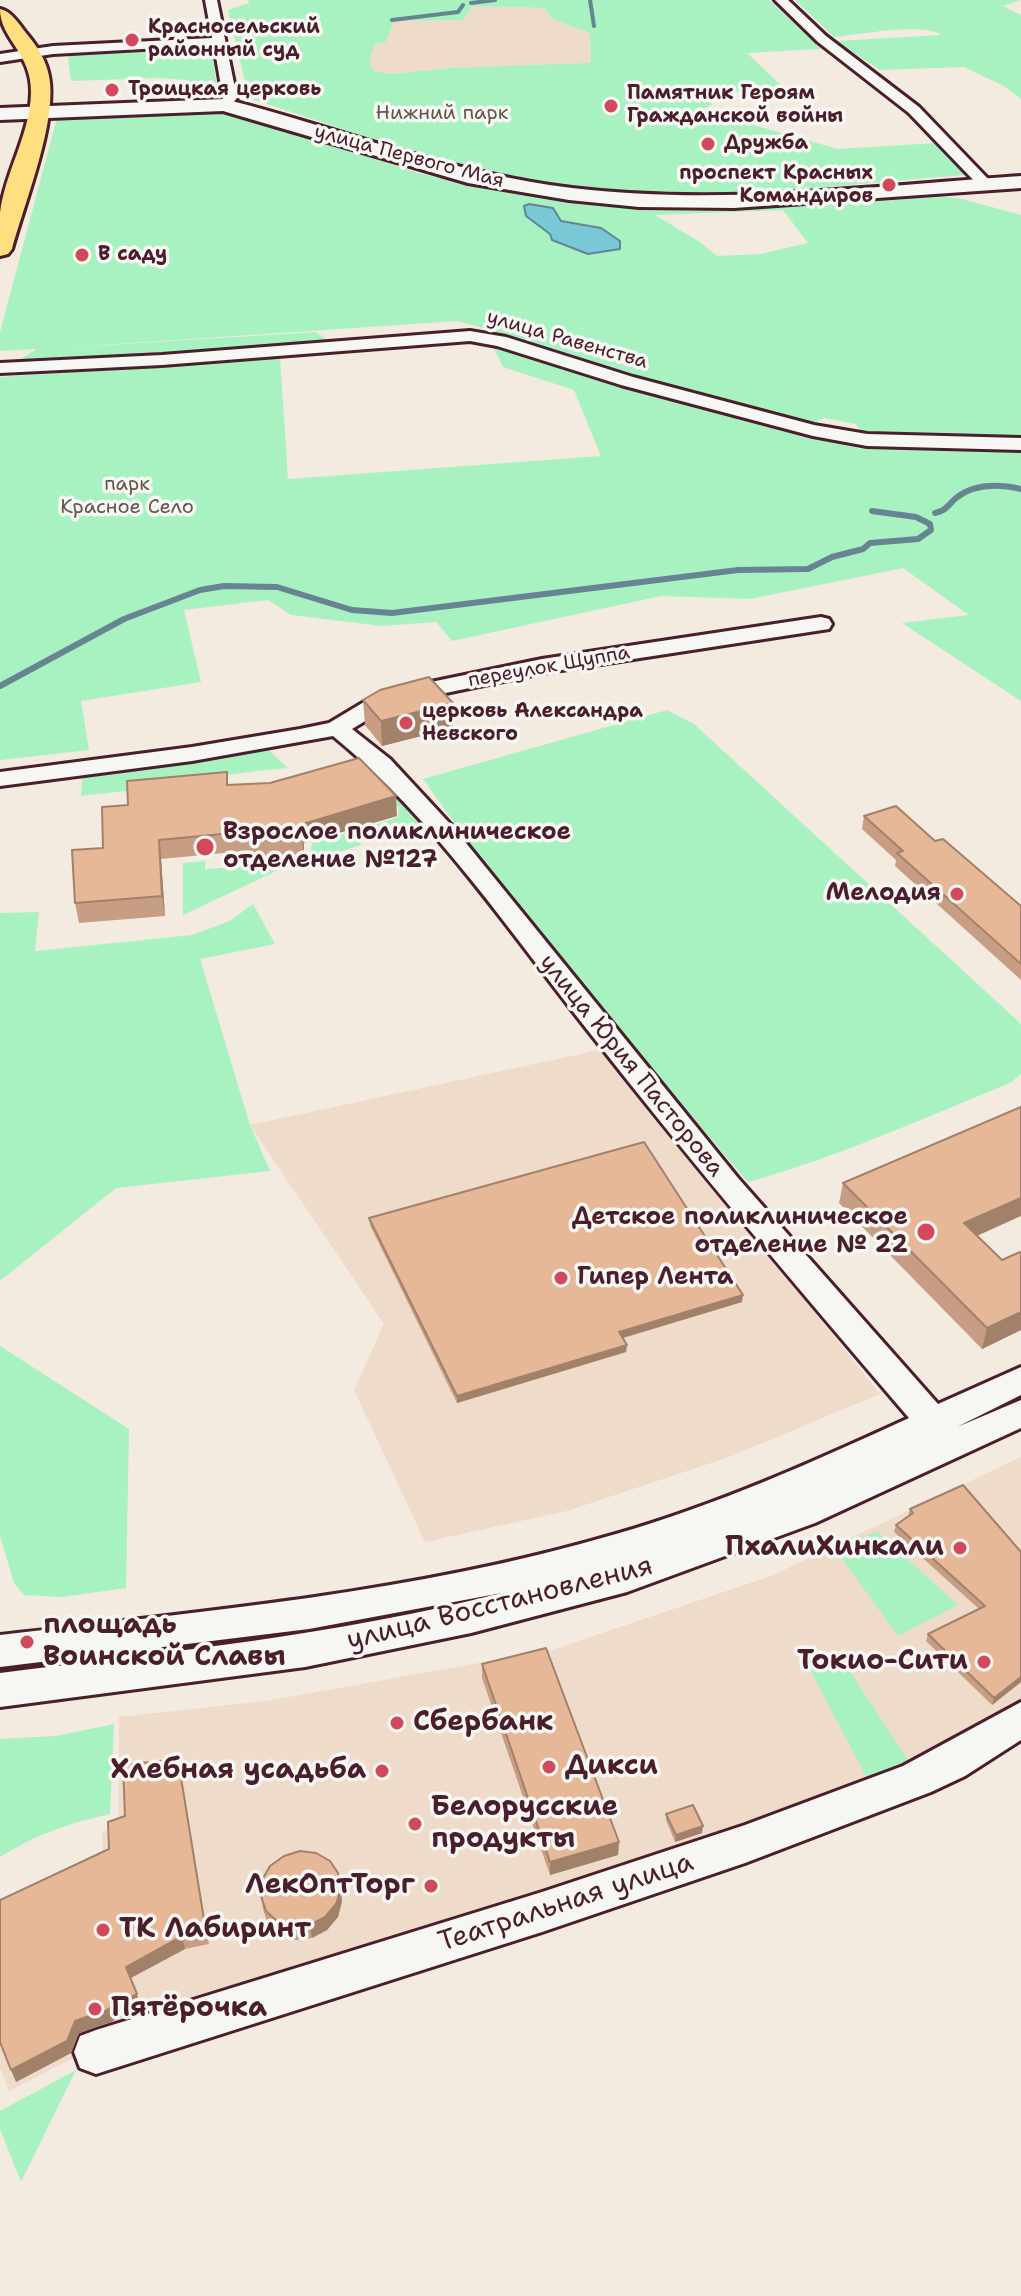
<!DOCTYPE html>
<meta charset="utf-8">
<style>
body{margin:0}
canvas{display:block;background:#f3eae0}
</style>
<canvas width="1021" height="2296"></canvas>
<script>
const ctx = document.querySelector('canvas').getContext('2d');
ctx.lineJoin = 'round';
function fillPath(path, color) {
  ctx.fillStyle = color;
  ctx.fill(path, 'evenodd');
}
function strokePath(path, color, width, dash) {
  ctx.strokeStyle = color;
  ctx.lineWidth = width;
  ctx.lineCap = dash ? 'butt' : 'round';
  ctx.setLineDash(dash || []);
  ctx.stroke(path);
}
function label(font, color, halo, rows, align = 'center') {
  ctx.font = font + ' "Shantell Sans",sans-serif';
  ctx.lineWidth = 7;
  ctx.setLineDash([]);
  ctx.textBaseline = 'middle';
  ctx.strokeStyle = halo;
  ctx.fillStyle = color;
  for (const [text, x, y, turn = 0] of rows) {
    ctx.save();
    ctx.translate(x, y);
    ctx.rotate((+turn || 0) * Math.PI / 180);
    ctx.textAlign = isNaN(turn) ? turn : align;
    if (halo) ctx.strokeText(text, 0, 0);
    ctx.fillText(text, 0, 0);
    ctx.restore();
  }
}
const built = new Path2D(`
 M472,6L545,8L552,19L590,33L591,64L450,68L389,74L374,71L370,66L368,59L375,44L387,41L394,21L463,20Z
 M604,1049L880,1394L729,1457L567,1511L425,1542L354,1390L384,1324L250,1125Z
 M1021,1457V1700L971,1734L877,1781L103,2043L9,2091L0,2068V1908L103,1859L102,1832L119,1826V1717L266,1701L552,1650L771,1576Z`);
const green = new Path2D(`
 M248,0H769L821,49L747,53L785,89L705,93L696,88L667,96L648,92L672,99L683,95L714,104L700,110L838,149L937,143L968,175C853,183 732,200 617,193C489,185 370,137 249,98L228,10L249,3ZM472,6L545,8L552,19L590,33L591,63L450,68L390,74L374,71C366,60 371,55 375,44L386,42L394,21L463,20Z
 M795,0H1021L1003,6L1021,15V99L1004,86L964,67L880,70L836,41L941,35C925,22 857,35 834,37Z
 M211,43L218,96L188,98L186,80L160,78L71,81L67,51Z
 M220,111L243,114L414,172L492,190L584,204L691,211L926,194L962,199L1021,215V701L902,623L969,615L903,568L750,599L661,596L452,641L436,622L382,626L291,615L268,600L184,610L201,682L81,701L89,750L0,760V377L280,358L288,479L601,456L574,390L503,367L484,328L457,321L58,348L316,332L326,339L318,344L179,355L30,361L21,359L37,349L0,351V332L57,118ZM783,210L808,243L760,254L717,256L700,242L655,215ZM824,418L856,424L862,433L861,449L796,433Z
 M667,710L694,724L1018,1021L1021,1025V1074L1010,1083C924,1118 838,1157 748,1182C636,1051 522,920 423,779Z
 M264,746L288,768C218,773 150,790 81,796L83,774Z
 M375,764L430,824L376,840L371,833L372,826L398,817L399,808L363,767Z
 M355,831L361,838V845L310,861L312,843Z
 M205,861V869L279,864L287,866L183,915V863Z
 M253,904L275,944L200,959L250,1125L270,1171L116,1188L0,1281V913L39,912L35,951L192,935L230,921Z
 M0,1346L129,1429L126,1588L62,1597L24,1595L14,1583L0,1536Z
 M877,1531L958,1605L898,1636L836,1550Z
 M822,1658H837L845,1664L908,1760L867,1778L807,1664Z
 M114,1724L110,1814C69,1823 35,1835 0,1857V1739L56,1736Z
 M76,2070L21,2182L0,2129V2111Z`);
const water = new Path2D(`
 M529,204L553,208L561,221L601,228L620,241V249L588,254L552,240L550,234L526,216L524,206Z`);
const streamFar1 = new Path2D(`
 M590,0L594,26
 M471,3L495,0
 M392,20L458,12L463,5`);
const stream = new Path2D(`
 M935,513C946,511 948,505 956,498C975,483 999,484 1021,489
 M0,686L124,619L200,590L224,586L277,587L352,610L392,613L738,570L808,569L832,557L863,549L870,543L918,539L931,530L930,524L916,517L872,511`);
const street = new Path2D(`
 M205,0H217L237,98L229,108L217,105L223,98L214,45L53,54L0,62V54L53,46L212,38Z
 M775,0H788L826,36L919,107L991,182V188H981L909,113L818,42Z
 M470,331L506,337L633,377L814,425L867,434L1021,438V450L867,446L813,436L621,385L497,346L470,341L162,365L0,373V363L162,355Z
 M821,617L829,619L832,624L829,629L542,673L436,695L380,712L352,729L390,759L453,827L738,1178L938,1404L1021,1367V1395L957,1427L1021,1400V1428L815,1523L627,1592L471,1633L305,1667L0,1707V1673C168,1652 337,1635 502,1593L309,1629L0,1667V1635C206,1611 416,1593 616,1534C717,1505 813,1462 909,1418C801,1292 695,1167 593,1037C511,934 435,819 333,736L192,761L0,786V772L192,747L300,729L329,723L364,702L431,682L542,659Z
 M1021,1702V1740L965,1776L931,1792L745,1863L542,1932L96,2074L80,2068L74,2052L80,2036L96,2030L542,1892L745,1825L903,1766Z`);
const secondary = new Path2D(`
 M224,99C340,128 452,174 572,188C721,206 872,186 1021,176V188L734,208L639,207L569,200L468,183L223,111L0,120V108Z`);
const primary = new Path2D(`
 M0,9C11,11 19,24 26,33C37,46 46,60 49,76C58,121 24,204 12,249L8,254L0,256C0,242 0,227 0,213C5,172 30,135 31,93C32,53 0,39 0,9Z`);
const wall = new Path2D(`
 M363,700L453,728L382,746L365,725Z
 M229,785L397,816L304,843V856L247,861L245,851L161,859L165,916L79,923L75,903L103,848L128,805Z
 M864,816L935,841L1021,906V980L895,866L896,860L862,829Z
 M843,1183L977,1236L1002,1260L1021,1254V1330L982,1349L839,1203Z
 M369,1218L742,1302L623,1338L626,1352L457,1403L370,1225Z
 M963,1485L1021,1682L992,1705L926,1641L928,1634L979,1609L894,1532L896,1525L908,1516L910,1509Z
 M482,1664L619,1842L618,1855L550,1875L482,1678Z
 M178,1759L209,1944L185,1949L130,1978L140,2006L111,2022L79,2033L71,2053L16,2082L109,1849L125,1816Z
 M666,1814L702,1833L675,1842L666,1820Z
 M261,1896L342,1901L338,1917L327,1930L312,1938L295,1940L280,1935L268,1924L263,1909Z`);
const shadedWall = new Path2D(`
 M453,703V728L382,746L381,721Z
 M396,796L397,816L304,843V856L302,837L303,824Z
 M159,840L161,859L165,916L162,896Z
 M1021,1198V1216L959,1244L964,1223Z
 M743,1295L742,1302L619,1339V1332Z
 M1021,1312V1330L982,1349L987,1328Z
 M627,1345L626,1352L457,1403V1396Z
 M1021,1677V1682L992,1705L994,1698Z
 M703,1826L702,1833L675,1842L676,1835Z
 M619,1842L618,1855L550,1875V1862Z
 M341,1889L342,1901L338,1917L327,1930L312,1938L310,1925Z
 M182,1936L185,1949L129,1979L126,1967Z
 M137,1994L140,2006L111,2022L79,2033L71,2053L16,2082L11,2070L75,2021Z`);
const building = new Path2D(`
 M429,677L453,703L381,721L363,700L380,690Z
 M359,758L396,796L303,824L302,837L245,841L243,832L159,840L162,896L75,903L72,850L103,848L102,807L128,805L127,781L227,772V785L270,783Z
 M896,806L935,841L943,839L1021,906V964L897,853L903,851L864,816Z
 M1021,1107V1198L964,1223L1002,1260L1020,1252L1021,1254V1312L987,1328L843,1183Z
 M644,1142L743,1295L619,1332L627,1345L457,1396L369,1218Z
 M963,1485L1021,1552V1677L994,1698L928,1634L985,1606L896,1525L913,1513L910,1509Z
 M546,1648L619,1842L550,1862L482,1664Z
 M178,1759L206,1932L182,1936L126,1967L137,1994L107,2010L75,2021L67,2041L11,2070L0,2042V1900L109,1849L108,1822L125,1816L123,1765Z
 M693,1805L703,1826L676,1835L666,1814Z
 M300,1851L316,1853L330,1861L338,1873L341,1889L336,1904L325,1917L310,1925L293,1927L278,1922L266,1911L261,1896L262,1880L270,1866L284,1856Z`);
const markers = [
 [132,40,8,"#d1495b"],
 [112,90,8,"#d1495b"],
 [611,106,8,"#d1495b"],
 [708,144,8,"#d1495b"],
 [889,185,8,"#d1495b"],
 [82,255,8,"#d1495b"],
 [406,723,8,"#d1495b"],
 [205,847,10,"#d1495b"],
 [957,894,8,"#d1495b"],
 [926,1232,10,"#d1495b"],
 [561,1278,8,"#d1495b"],
 [960,1548,8,"#d1495b"],
 [27,1642,8,"#d1495b"],
 [984,1662,8,"#d1495b"],
 [397,1723,8,"#d1495b"],
 [549,1767,8,"#d1495b"],
 [382,1771,8,"#d1495b"],
 [415,1824,8,"#d1495b"],
 [431,1886,8,"#d1495b"],
 [103,1930,8,"#d1495b"],
 [95,2009,8,"#d1495b"]
];
const farPoinames = [
 ["Красносельский",148,28],
 ["районный суд",148,51],
 ["Троицкая церковь",128,90],
 ["Памятник Героям",627,94],
 ["Гражданской войны",627,117],
 ["Дружба",724,144],
 ["проспект Красных",873,174,"right"],
 ["Командиров",873,197,"right"],
 ["В саду",98,255],
 ["церковь Александра",422,712],
 ["Невского",422,735]
];
const farParknames = [
 ["Нижний парк",442,114],
 ["парк",127,485],
 ["Красное Село",127,508]
];
const farStreetnames = [
 ["улица Первого Мая",409,157,15],
 ["улица Равенства",567,340,16],
 ["переулок Щуппа",549,667,-10]
];
const poiNames = [
 ["Взрослое поликлиническое",223,833],
 ["отделение №127",223,861],
 ["Мелодия",941,894,"right"],
 ["Детское поликлиническое",908,1218,"right"],
 ["отделение № 22",908,1246,"right"],
 ["Гипер Лента",577,1278]
];
const streetNames = [
 ["улица Юрия Пасторова",631,1066,51]
];
const nearPoinames = [
 ["ПхалиХинкали",944,1548,"right"],
 ["площадь",43,1626],
 ["Воинской Славы",43,1658],
 ["Токио-Сити",968,1662,"right"],
 ["Сбербанк",413,1723],
 ["Дикси",565,1767],
 ["Хлебная усадьба",366,1771,"right"],
 ["Белорусские",431,1808],
 ["продукты",431,1840],
 ["ЛекОптТорг",415,1886,"right"],
 ["ТК Лабиринт",119,1930],
 ["Пятёрочка",111,2009]
];
const nearStreetnames = [
 ["улица Восстановления",500,1604,-14],
 ["Театральная улица",566,1903,-18]
];
fillPath(built, '#efdbca');
fillPath(green, '#a8f2c1');
fillPath(water, '#79c8d6');
strokePath(water, '#668492', 2);
strokePath(streamFar1, '#668492', 4);
strokePath(stream, '#668492', 6);
strokePath(street, '#4a1f2b', 6);
strokePath(secondary, '#4a1f2b', 6);
strokePath(primary, '#4a1f2b', 6);
fillPath(street, '#f6f6f2');
fillPath(secondary, '#f6f6f2');
fillPath(primary, '#ffdf80');
fillPath(wall, '#c79e83');
fillPath(shadedWall, '#a2816a');
fillPath(building, '#e7b898');
strokePath(building, '#a2816a', 2);
for (const [x, y, r, color] of markers) {
  const dot = new Path2D();
  dot.arc(x, y, r, 0, 2 * Math.PI);
  ctx.fillStyle = color;
  ctx.fill(dot);
  strokePath(dot, '#f6f6f2', 3);
}
label('bold 20px', '#4a1f2b', '#f6f6f2', farPoinames, 'left');
label('20px', '#625450', '#f6f6f2', farParknames);
label('20px', '#4a1f2b', '#f6f6f2', farStreetnames);
label('bold 24px', '#4a1f2b', '#f6f6f2', poiNames, 'left');
label('24px', '#4a1f2b', '#f6f6f2', streetNames);
label('bold 28px', '#4a1f2b', '#f6f6f2', nearPoinames, 'left');
label('28px', '#4a1f2b', '#f6f6f2', nearStreetnames);
</script>
